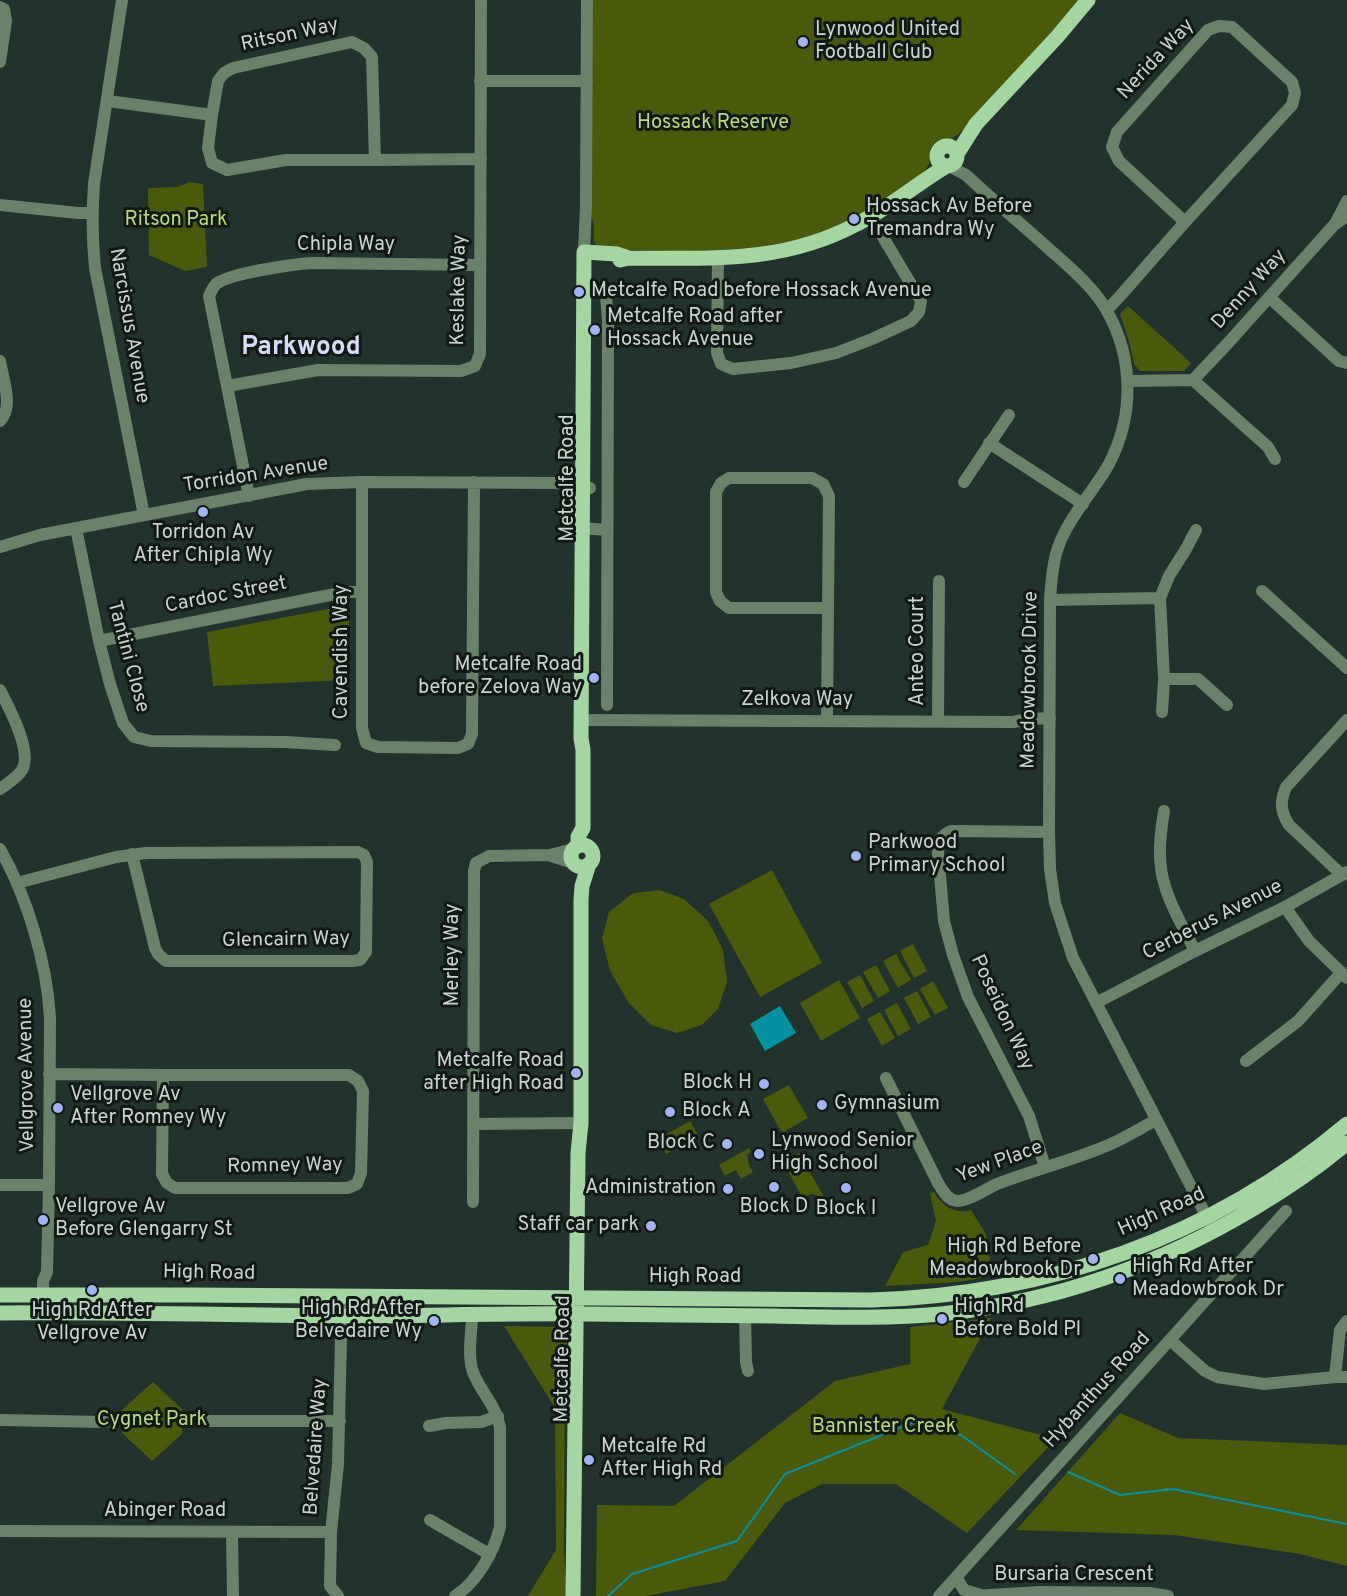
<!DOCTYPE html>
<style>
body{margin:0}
canvas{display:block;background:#21332c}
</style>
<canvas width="1347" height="1596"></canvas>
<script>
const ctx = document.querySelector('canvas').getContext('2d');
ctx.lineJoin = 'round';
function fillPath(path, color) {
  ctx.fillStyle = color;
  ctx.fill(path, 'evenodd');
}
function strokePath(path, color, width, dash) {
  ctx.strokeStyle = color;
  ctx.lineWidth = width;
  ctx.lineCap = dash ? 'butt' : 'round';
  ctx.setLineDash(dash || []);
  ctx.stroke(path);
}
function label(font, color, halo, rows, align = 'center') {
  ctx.font = font + ' Overpass,sans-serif';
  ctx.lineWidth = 6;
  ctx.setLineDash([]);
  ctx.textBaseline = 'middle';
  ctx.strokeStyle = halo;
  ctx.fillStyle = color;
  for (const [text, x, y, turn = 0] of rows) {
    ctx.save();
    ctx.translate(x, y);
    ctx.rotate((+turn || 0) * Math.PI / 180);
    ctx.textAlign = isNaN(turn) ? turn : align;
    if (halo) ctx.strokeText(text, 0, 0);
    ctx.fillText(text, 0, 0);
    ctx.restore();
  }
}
const green = new Path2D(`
 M590,0H1081L967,127L949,141L938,140L930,149C931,152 931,155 931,158C928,175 902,190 889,198C872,207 850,223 833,229C780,249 725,251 670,251C645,250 621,251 597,247L594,241V224L587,205Z
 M189,182L203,184L207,267L185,271L149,255L148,188L178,187Z
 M1128,306L1191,363L1184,371H1140L1134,364L1129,341L1120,314Z
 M344,606L349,610V680L213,686L207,632Z
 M772,870L822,963L760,997L709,904Z
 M660,890L684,899L709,922L723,950L727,982L718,1009L702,1025L677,1033L651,1025L629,1003L610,971L602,938L609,912L633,893Z
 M913,944L927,971L914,978L900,951Z
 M896,954L911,980L898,988L883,961Z
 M876,965L890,991L878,998L863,972Z
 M860,975L874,1001L862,1008L847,982Z
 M839,980L860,1018L821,1041L800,1003Z
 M933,981L948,1008L935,1015L920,989Z
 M917,991L931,1017L918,1024L904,998Z
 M897,1003L911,1029L898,1036L884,1010Z
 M880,1012L895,1038L882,1046L867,1019Z
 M789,1085L808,1118L782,1133L763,1099Z
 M690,1121L699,1136L666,1154L658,1139Z
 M749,1148L751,1152L747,1155L749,1165L753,1172L741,1179L736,1170L725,1176L719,1165Z
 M799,1153L824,1197L812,1194L802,1197L783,1162Z
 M934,1192C941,1205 955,1215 971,1210L986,1234L992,1276L958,1282L885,1286L903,1252L928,1245L936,1221L930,1193Z
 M991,1318L942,1409L1056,1439L967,1533L896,1484H822L785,1503L725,1581L646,1596H596L597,1505L674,1506L835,1381L910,1364V1327Z
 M504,1326L564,1327L568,1331L565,1364L564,1551L567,1596H528L556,1550L555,1408Z
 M153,1382L182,1409V1434L152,1461L122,1433V1410Z
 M1120,1413L1178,1438L1347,1445V1566L1300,1554L1174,1535L1016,1530Z`);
const water = new Path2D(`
 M780,1006L796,1033L765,1051L750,1024Z`);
const stream = new Path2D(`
 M1068,1472L1120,1495L1173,1489L1347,1524
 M608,1596L632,1574L737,1541L785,1474L914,1422L961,1435L1015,1474`);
const minor = new Path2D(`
 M122,0L94,184C92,213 92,240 95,268L144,515
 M0,7L4,9L6,21L0,62
 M480,81H587
 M108,101L212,115
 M375,160H286L227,170L212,163L208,148L212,115L218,81L224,73L233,68L352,42L364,48L372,57L375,160L481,159
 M949,166L966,175C993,200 1021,224 1048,248C1068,266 1094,287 1107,311C1134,359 1134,416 1109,464C1092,494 1065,521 1056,554C1052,569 1051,584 1050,600L1049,832L1050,869L1055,903L1073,958L1214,1231
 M0,205L78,213H92
 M1335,224L1347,201
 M584,252L586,205L587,0
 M718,258L717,353L721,364L733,369L791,363L836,353L872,339L911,321L919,312L921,301L871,217
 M606,296L608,320L607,705
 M1269,297L1339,361L1347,363
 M1107,310L1121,295L1185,222L1292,105L1295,93L1292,82L1232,27L1219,26L1208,30L1117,132L1112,147L1119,161L1185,222
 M0,361C3,379 14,407 0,421
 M1193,380L1229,342L1334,225L1347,216
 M1128,381L1193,380L1268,447L1275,459
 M227,386L318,370L461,371L475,366L480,354L481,0
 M989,443L1083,504
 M362,482V728L366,743L378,747L458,748L468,744L472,734L474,482
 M964,482L1009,415
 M249,496L209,296C211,292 213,287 216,284C230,273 294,264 313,263L480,265
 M76,528L99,641L110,684L123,723L134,737L151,741L285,742L335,745
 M582,528L607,530
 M0,547L40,535L307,484L362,482L559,483L569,487L590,488
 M1262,591L1347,668
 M1050,600L1160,598
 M99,641L345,592H362
 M1164,679H1198L1227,705
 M0,690C9,708 33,752 22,770C17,778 8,783 0,789
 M1162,712L1164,679L1160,598L1169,576L1186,549L1196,530
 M581,720L1013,722L1029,719L1050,718
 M827,721L829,496L823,484L812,478H729L721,483L716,492V592L720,601L729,608H827
 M938,721L939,581
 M1164,811C1160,835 1157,862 1165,886C1171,908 1185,930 1195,951
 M0,849C27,896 47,963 50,1018L49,1185L47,1272L43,1281V1312
 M551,856L567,861H573
 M1342,875L1289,825C1280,811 1280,801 1286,787L1347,720
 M17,883L116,857L146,853L358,852L364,855L367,862L366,952L360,960L352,961H166L158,954L155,948L132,854
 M1285,907L1309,941L1347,978
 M1096,1003L1195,951L1285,907L1347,872
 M1246,1061L1298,1021L1341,973
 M49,1074L163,1075L162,1174L167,1183L175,1188H348L357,1184L361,1173L363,1091L358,1081L349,1075H163
 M886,1078L938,1183C943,1191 948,1201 958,1201C969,1201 986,1189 997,1184C1033,1170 1071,1161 1106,1146C1123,1139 1139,1129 1156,1120
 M473,1124L581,1123
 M1045,1167L1029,1116L968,997L953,955L944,921L938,853C939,841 940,836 951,831L1049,832
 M0,1185H49
 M473,1202L474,871L476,863L489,856L550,855L573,849
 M745,1316L746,1362L748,1371
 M1170,1340L1205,1371L1217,1377L1264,1384L1335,1377H1347
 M1335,1377L1340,1330L1347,1321
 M0,1420L106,1422
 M202,1421H340
 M429,1426L446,1423L481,1422L498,1416
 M430,1520L489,1554
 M0,1531L331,1532
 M232,1532L233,1596
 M956,1577L964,1590L981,1595
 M338,1596L330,1586L331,1532L338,1464L342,1297
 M455,1596C477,1582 494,1552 500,1527V1427C496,1405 480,1391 473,1372C467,1356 472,1331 472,1315
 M939,1596L1286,1211
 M973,1596L1040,1592L1149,1593L1168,1596`);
const major = new Path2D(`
 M937 156a10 10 0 1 1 20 0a10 10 0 1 1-20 0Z
 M957,154L976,124L1057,37L1088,0
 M620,260L629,258C710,258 782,264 857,224C889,208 915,185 945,167
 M571 856a11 11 0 1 1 22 0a11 11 0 1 1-22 0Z
 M578,846V837L583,828V750L581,738L584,252L617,254L629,258
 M0,1295H192L871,1300C1046,1295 1212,1238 1347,1124
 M0,1313C114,1312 228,1315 342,1316C423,1316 504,1313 586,1314C649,1315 711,1315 774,1316C830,1317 886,1319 941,1314C1053,1302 1160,1265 1256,1207C1288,1188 1319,1167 1347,1143
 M573,1596L578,1153L581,1123V900L582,886L589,864`);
const markers = [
 [803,42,6,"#a2b2fd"],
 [854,219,6,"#a2b2fd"],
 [579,292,6,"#a2b2fd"],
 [595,330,6,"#a2b2fd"],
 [203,512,6,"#a2b2fd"],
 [594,678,6,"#a2b2fd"],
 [856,856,6,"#a2b2fd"],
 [576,1073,6,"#a2b2fd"],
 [764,1084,6,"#a2b2fd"],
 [822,1105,6,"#a2b2fd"],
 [58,1108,6,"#a2b2fd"],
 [670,1112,6,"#a2b2fd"],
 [727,1144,6,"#a2b2fd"],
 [759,1154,6,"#a2b2fd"],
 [774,1187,6,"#a2b2fd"],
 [846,1188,6,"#a2b2fd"],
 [728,1189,6,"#a2b2fd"],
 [43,1220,6,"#a2b2fd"],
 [651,1226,6,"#a2b2fd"],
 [1093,1259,6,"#a2b2fd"],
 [1120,1279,6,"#a2b2fd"],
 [92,1290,6,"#a2b2fd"],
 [942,1319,6,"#a2b2fd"],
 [434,1321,6,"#a2b2fd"],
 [589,1460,6,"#a2b2fd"]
];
const poiNames = [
 ["Lynwood United",815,31],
 ["Football Club",815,54],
 ["Hossack Av Before",866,208],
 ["Tremandra Wy",866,231],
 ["Metcalfe Road before Hossack Avenue",591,292],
 ["Metcalfe Road after",607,318],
 ["Hossack Avenue",607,341],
 ["Torridon Av",203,534,"center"],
 ["After Chipla Wy",203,557,"center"],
 ["Metcalfe Road",582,666,"right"],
 ["before Zelova Way",582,689,"right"],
 ["Parkwood",868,844],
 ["Primary School",868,867],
 ["Metcalfe Road",564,1062,"right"],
 ["after High Road",564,1085,"right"],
 ["Block H",752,1084,"right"],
 ["Vellgrove Av",70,1096],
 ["After Romney Wy",70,1119],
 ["Gymnasium",834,1105],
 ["Block A",682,1112],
 ["Lynwood Senior",771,1142],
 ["High School",771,1165],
 ["Block C",715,1144,"right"],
 ["Administration",716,1189,"right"],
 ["Vellgrove Av",55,1208],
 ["Before Glengarry St",55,1231],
 ["Block D",774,1208,"center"],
 ["Block I",846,1210,"center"],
 ["Staff car park",639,1226,"right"],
 ["High Rd Before",1081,1248,"right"],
 ["Meadowbrook Dr",1081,1271,"right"],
 ["High Rd After",1132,1268],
 ["Meadowbrook Dr",1132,1291],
 ["High Rd",954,1308],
 ["Before Bold Pl",954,1331],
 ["High Rd After",422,1310,"right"],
 ["Belvedaire Wy",422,1333,"right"],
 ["High Rd After",92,1312,"center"],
 ["Vellgrove Av",92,1335,"center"],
 ["Metcalfe Rd",601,1448],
 ["After High Rd",601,1471]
];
const streetNames = [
 ["Ritson Way",290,36,-12],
 ["Nerida Way",1157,60,-47],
 ["Chipla Way",346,246],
 ["Keslake Way",460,290,-89],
 ["Denny Way",1250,290,-48],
 ["Narcissus Avenue",128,326,80],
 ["Torridon Avenue",256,476,-9],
 ["Metcalfe Road",569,478,-90],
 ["Cardoc Street",226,596,-11],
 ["Anteo Court",919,651,-90],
 ["Cavendish Way",343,652,-90],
 ["Tantini Close",127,657,75],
 ["Meadowbrook Drive",1031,680,-89],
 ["Zelkova Way",797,701],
 ["Cerberus Avenue",1213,921,-27],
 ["Glencairn Way",286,941,-1],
 ["Merley Way",454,955,-90],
 ["Poseidon Way",1001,1013,65],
 ["Vellgrove Avenue",28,1075,-91],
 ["Yew Place",1000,1163,-20],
 ["Romney Way",285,1167,-1],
 ["High Road",1162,1213,-24],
 ["High Road",209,1274,1],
 ["High Road",695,1278],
 ["Metcalfe Road",564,1359,-89],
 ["Hybanthus Road",1098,1391,-48],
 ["Belvedaire Way",317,1447,-86],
 ["Abinger Road",165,1512],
 ["Bursaria Crescent",1074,1576]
];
const parkNames = [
 ["Hossack Reserve",713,124],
 ["Ritson Park",176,221],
 ["Cygnet Park",152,1421],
 ["Bannister Creek",884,1428]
];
const districtNames = [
 ["Parkwood",301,349]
];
fillPath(green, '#495a0b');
fillPath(water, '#0392a2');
strokePath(stream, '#0392a2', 2);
strokePath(minor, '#6a8269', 12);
strokePath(major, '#a4d6a2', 15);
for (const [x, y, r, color] of markers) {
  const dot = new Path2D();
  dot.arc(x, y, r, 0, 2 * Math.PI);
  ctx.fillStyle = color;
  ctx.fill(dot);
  strokePath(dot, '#111915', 2);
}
label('20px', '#cad5cf', '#111915', poiNames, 'left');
label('20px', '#cad5cf', '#111915', streetNames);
label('20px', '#bedb74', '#111915', parkNames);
label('bold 26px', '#d4dcf8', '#111915', districtNames);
</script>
